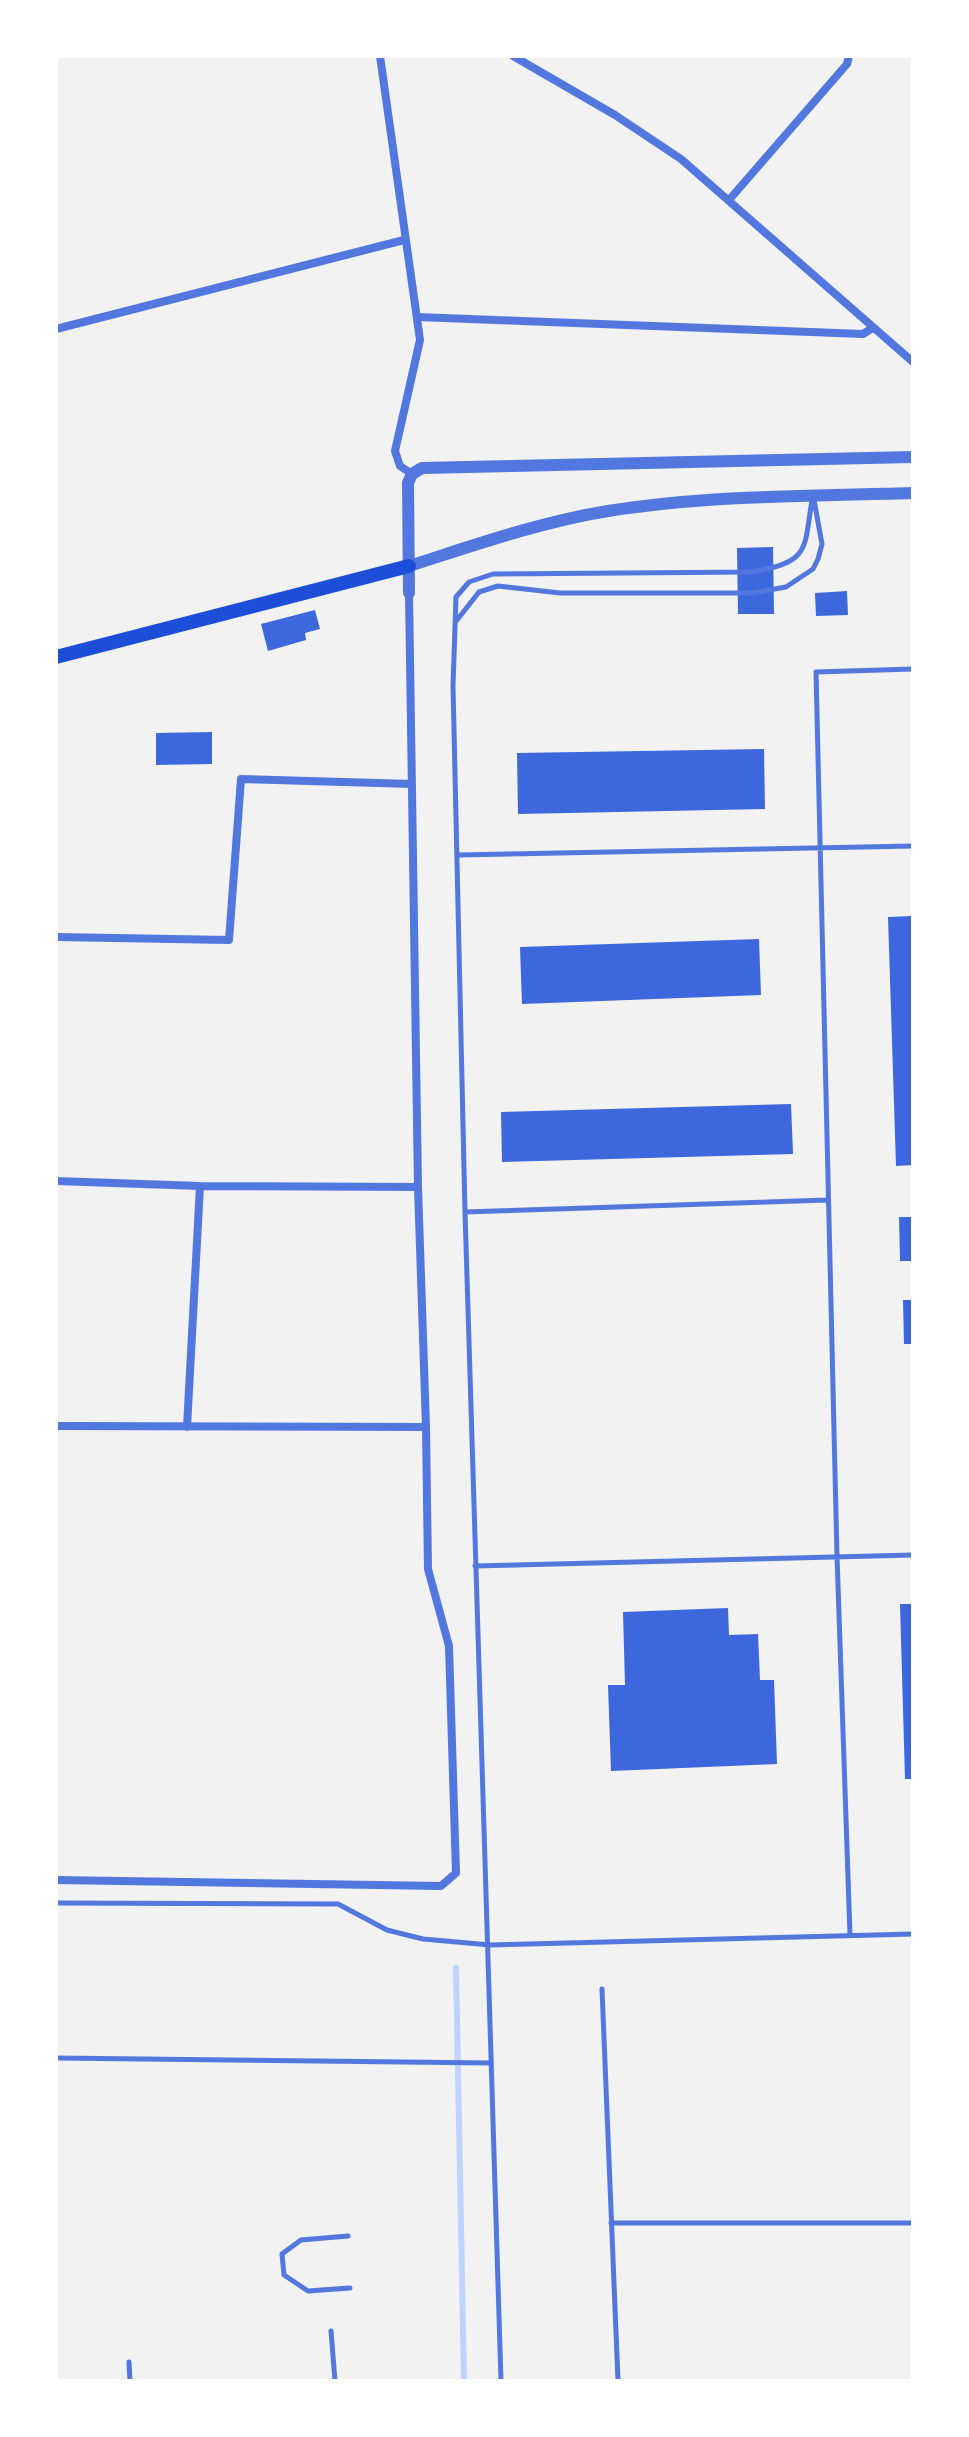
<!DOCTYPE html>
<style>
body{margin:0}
#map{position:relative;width:969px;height:2437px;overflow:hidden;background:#f2f2f2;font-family:Manrope,sans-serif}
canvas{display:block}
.frame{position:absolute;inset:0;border:58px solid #fff;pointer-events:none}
</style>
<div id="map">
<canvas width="969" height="2437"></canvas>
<div class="frame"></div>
</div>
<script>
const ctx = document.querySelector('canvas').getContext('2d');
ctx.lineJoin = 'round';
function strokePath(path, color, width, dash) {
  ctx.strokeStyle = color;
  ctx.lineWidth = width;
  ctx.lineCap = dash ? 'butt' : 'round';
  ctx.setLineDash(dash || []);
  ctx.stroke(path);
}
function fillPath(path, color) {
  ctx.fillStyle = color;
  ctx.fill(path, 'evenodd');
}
const stream = new Path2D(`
 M456,1968L464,2381`);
const building = new Path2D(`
 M773,547L774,614H738L737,548Z
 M847,591L848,615L816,616L815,593Z
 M315,610L320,629L305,633L306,640L268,651L261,624Z
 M212,732V764L156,765V733Z
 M764,749L765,809L518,814L517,753Z
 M913,916V1165L896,1166L888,917Z
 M759,939L761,995L522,1004L520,947Z
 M791,1104L793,1154L502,1162L501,1112Z
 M899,1217H913V1261H900Z
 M903,1300H913V1344H904Z
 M900,1604H913V1779H905Z
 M728,1608L729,1635L758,1634L760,1680H774L777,1764L611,1771L608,1685H625L623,1612Z`);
const service = new Path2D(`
 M457,620L479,592L498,586L560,593H752L786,587L813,569L818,559L822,544L814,500
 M458,855L913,846
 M465,1212L828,1200
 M475,1566L913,1555
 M56,1903L338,1904L387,1930L423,1939L490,1945L913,1934
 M850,1935L837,1556L816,672L913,669
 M602,1989L618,2381
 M56,2058L490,2063
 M611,2223H913
 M348,2236L301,2240L282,2254L284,2275L308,2291L350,2288
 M331,2331L335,2381
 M129,2362L130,2381
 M501,2381L465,1212L453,686L456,597L469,582L493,574L752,572C813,561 803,549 813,495`);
const minor = new Path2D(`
 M380,56L420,340L395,451L400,466L412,474
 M513,56L615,115L681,159L913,362
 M729,200L847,64L849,56
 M417,317L863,334L871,329
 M56,329L404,240
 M56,937L229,940L241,779L412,784
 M56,1181L200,1186L418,1187
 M56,1426L426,1427L418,1187L409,593
 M187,1427L200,1186
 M56,1880L441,1886L456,1873L449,1646L428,1569L426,1427`);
const tertiary = new Path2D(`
 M409,566C475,545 540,522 608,511C709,495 812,496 913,493
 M409,593L408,483L412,474L422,468L913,457`);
const secondary = new Path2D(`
 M56,657L409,566`);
strokePath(stream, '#bfd3fe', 6);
fillPath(building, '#3d67dc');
strokePath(service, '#5277de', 5);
strokePath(minor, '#5277de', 8);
strokePath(tertiary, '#5277de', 12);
strokePath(secondary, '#1d4ed8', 14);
</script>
